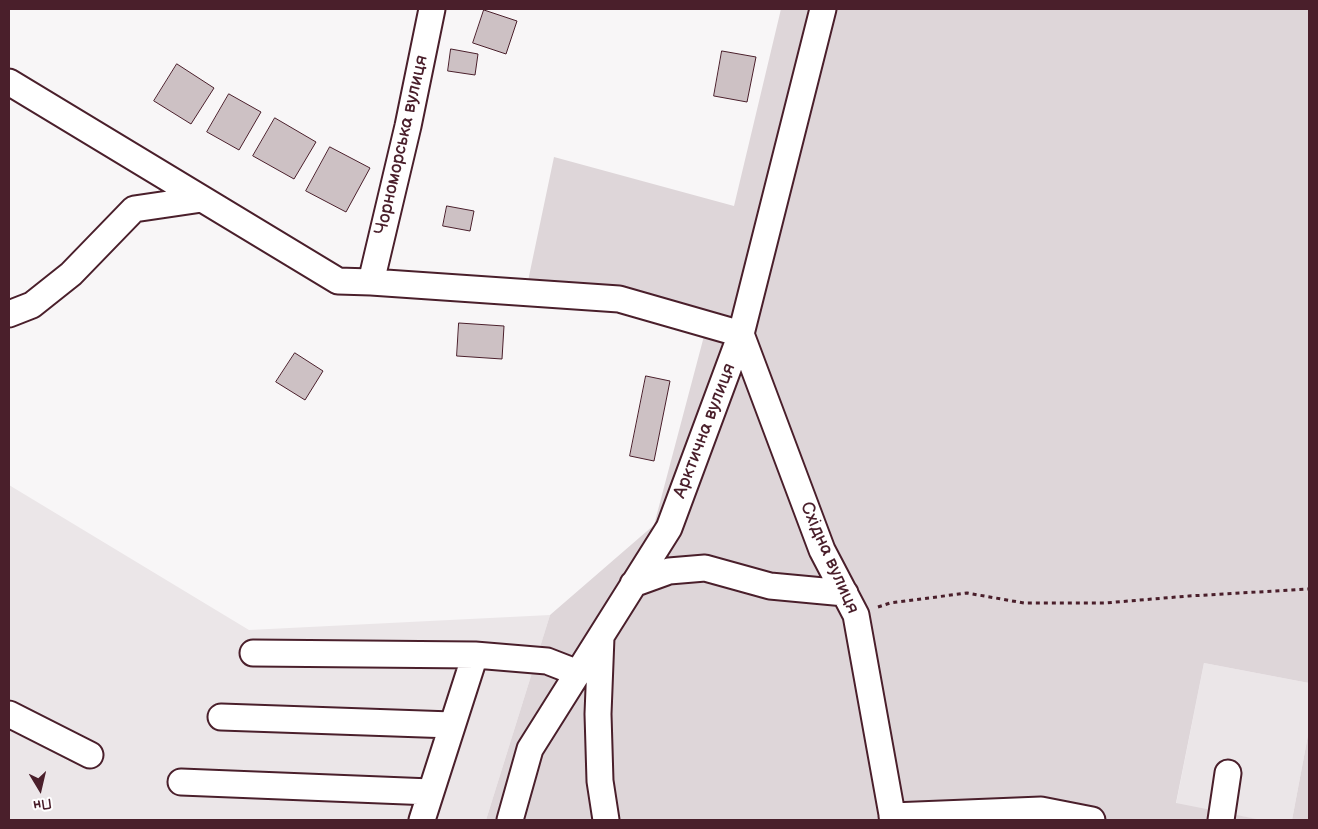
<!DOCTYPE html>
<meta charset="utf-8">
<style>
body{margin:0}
#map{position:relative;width:1318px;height:829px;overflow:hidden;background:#f8f6f7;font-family:"Balsamiq Sans",sans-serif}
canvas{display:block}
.frame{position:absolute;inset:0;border:10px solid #4a1f2b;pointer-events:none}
.north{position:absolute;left:15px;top:764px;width:50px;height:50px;-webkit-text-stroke:4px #fff;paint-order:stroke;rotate:171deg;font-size:14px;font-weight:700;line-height:20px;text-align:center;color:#4a1f2b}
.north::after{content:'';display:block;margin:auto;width:18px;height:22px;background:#4a1f2b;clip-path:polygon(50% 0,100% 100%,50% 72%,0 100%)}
</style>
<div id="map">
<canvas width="1318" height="829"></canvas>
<div class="frame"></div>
<div class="north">Пн</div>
</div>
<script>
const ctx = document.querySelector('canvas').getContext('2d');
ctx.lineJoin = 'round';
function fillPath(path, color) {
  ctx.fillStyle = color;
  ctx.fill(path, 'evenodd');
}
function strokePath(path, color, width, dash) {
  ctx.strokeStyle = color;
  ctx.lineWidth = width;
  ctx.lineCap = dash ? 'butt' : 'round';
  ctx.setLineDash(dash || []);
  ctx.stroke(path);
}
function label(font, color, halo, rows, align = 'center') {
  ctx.font = font + ' "Balsamiq Sans",sans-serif';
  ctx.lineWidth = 4;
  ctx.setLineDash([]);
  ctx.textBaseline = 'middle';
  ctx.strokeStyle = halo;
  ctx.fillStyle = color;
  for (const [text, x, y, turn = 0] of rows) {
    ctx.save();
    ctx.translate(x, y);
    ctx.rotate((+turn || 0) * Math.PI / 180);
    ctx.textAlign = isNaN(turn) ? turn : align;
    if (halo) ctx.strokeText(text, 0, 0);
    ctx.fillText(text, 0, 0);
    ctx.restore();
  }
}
const built = new Path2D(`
 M9,485L249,630L550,615L486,820H9Z
 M1204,663L1309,683V730L1292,820H1261L1176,804Z`);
const green = new Path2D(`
 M781,9H1309V683L1204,663L1176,803L1262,820H486L550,615L654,525L704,336L528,281L554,157L734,206Z
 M1309,730V820H1292Z`);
const building = new Path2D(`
 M484,10L517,21L506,54L473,43Z
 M451,49L478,54L475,75L448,71Z
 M722,51L756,57L747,102L714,96Z
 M177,64L214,88L191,124L154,101Z
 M229,94L261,112L239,150L207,132Z
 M275,118L316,142L294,179L253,156Z
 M330,147L370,168L346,212L306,191Z
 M447,206L474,211L470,231L443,226Z
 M459,323L504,326L502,359L457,356Z
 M295,353L323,371L305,400L276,382Z
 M646,376L670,381L654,461L630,456Z`);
const path = new Path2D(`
 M878,607L890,603L967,593L1024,603H1105L1189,596L1309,589`);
const minor = new Path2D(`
 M9,82L338,281L371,282L619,299L741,334L822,550L856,615L893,820
 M371,282L408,126L432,9
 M9,314L32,305L71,274L134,209L202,199
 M633,584L669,571L705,568L770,586L845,593
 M601,637L598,714L600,781L606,820
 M253,653L475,655
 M9,714L90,755
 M221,717L452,725
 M181,782L431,792
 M892,816L1041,810L1092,820
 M422,820L475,655L547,661L578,673
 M510,820L530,749L669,528L741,334L823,9
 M1221,820L1228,773`);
const streetNames = [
 ["Чорноморська вулиця",402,145,-77],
 ["Арктична вулиця",705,431,-69],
 ["Східна вулиця",829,558,66]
];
fillPath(built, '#ebe6e8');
fillPath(green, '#ded6d9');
fillPath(building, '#cdc1c4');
strokePath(building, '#4a1f2b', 1);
strokePath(minor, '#4a1f2b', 29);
strokePath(path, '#4a1f2b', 3, [4, 4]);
strokePath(minor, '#fff', 25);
label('18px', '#4a1f2b', '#fff', streetNames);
</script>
